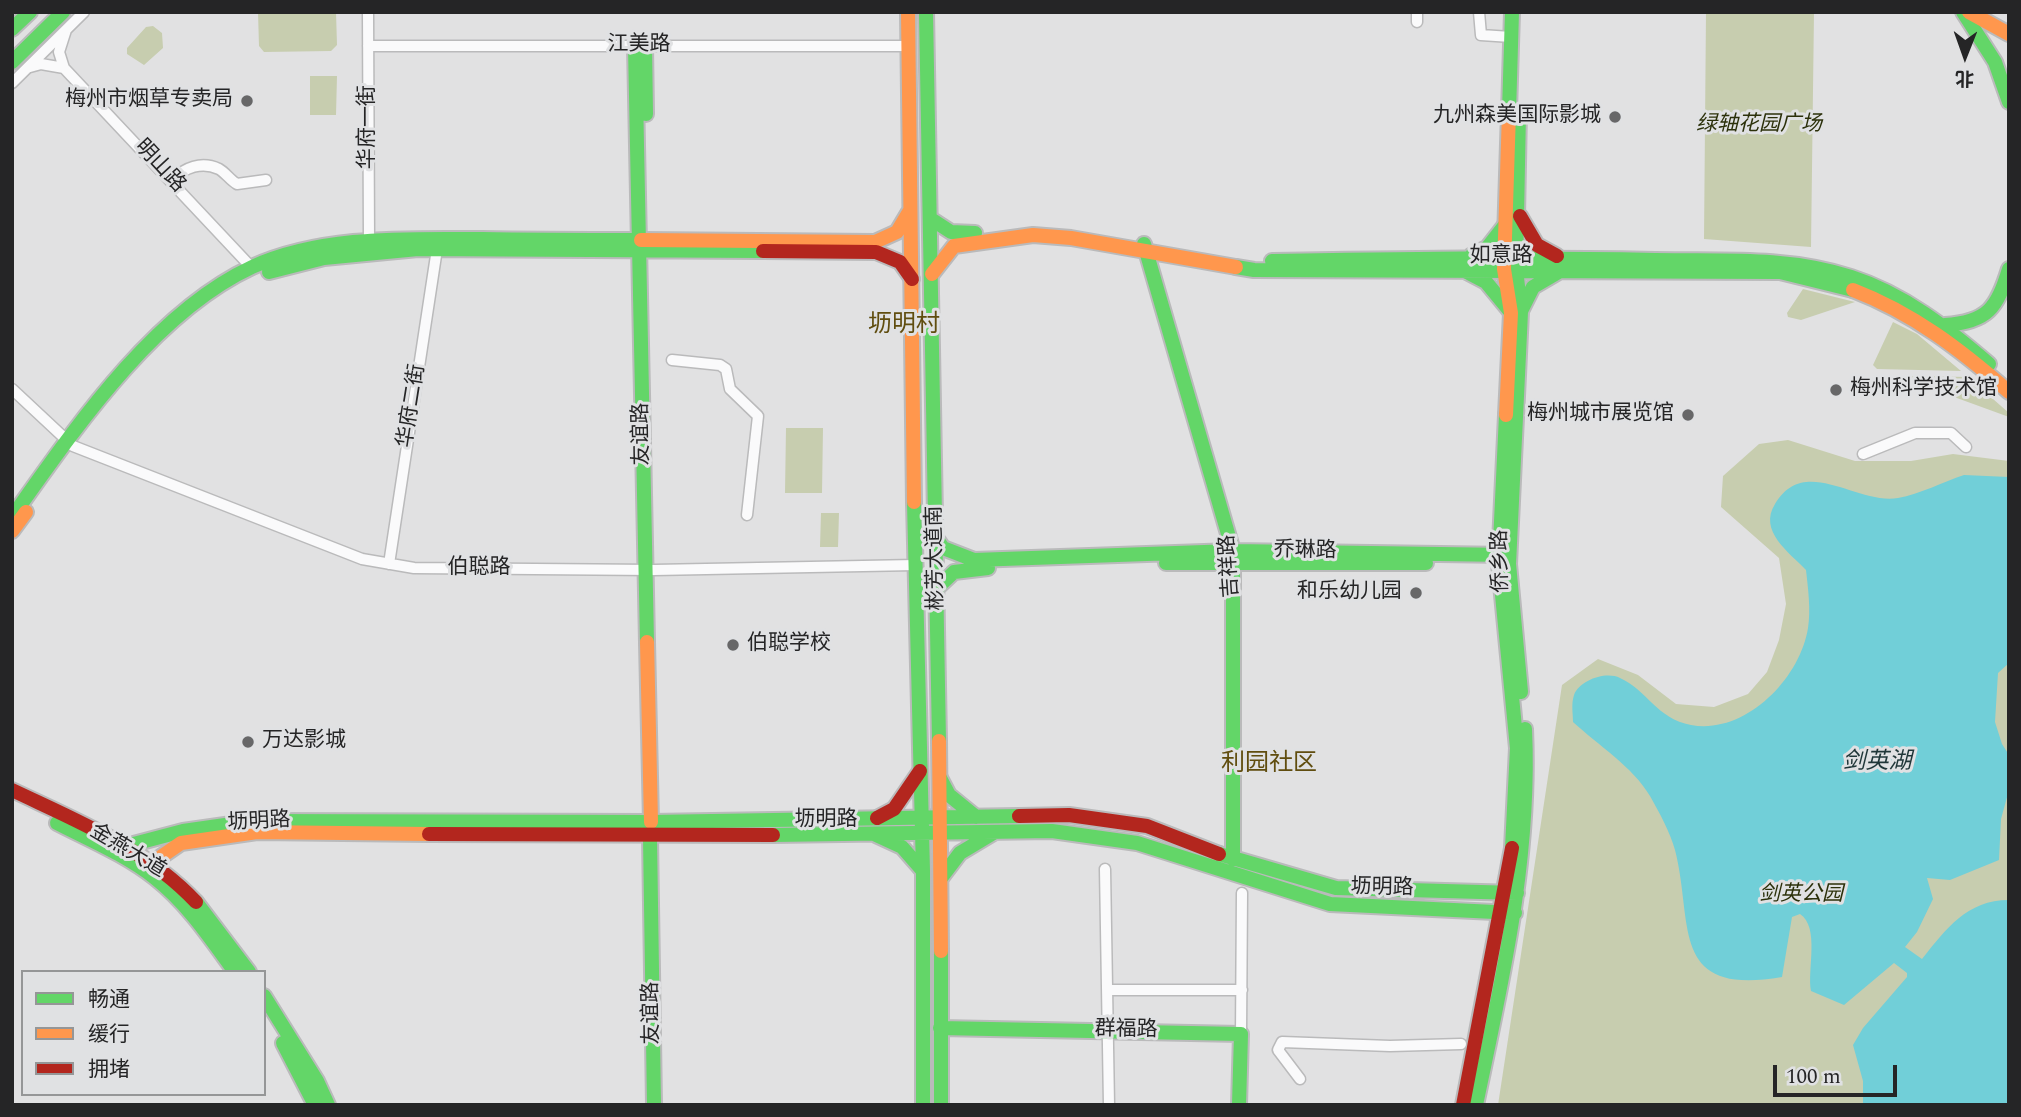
<!DOCTYPE html>
<meta charset="utf-8">
<style>
body{margin:0}
#map{position:relative;width:2021px;height:1117px;overflow:hidden;background:#e1e1e2;font-family:Spectral,"Noto Sans SC",serif}
canvas{display:block}
.frame{position:absolute;inset:0;border:14px solid #252526;pointer-events:none}
.legend{position:absolute;left:21px;top:970px;width:245px;height:126px;box-sizing:border-box;background:#e0e1e3;border:2px solid #959697;margin:0;padding:9px 12px;list-style:none;font-size:21px;color:#252526}
.legend li{display:flex;align-items:center;gap:14px;height:35px}
.legend b{width:35px;border:2px solid #959697}
.north{position:absolute;left:1930px;top:21px;width:70px;height:70px;-webkit-text-stroke:5px #e0e1e3;paint-order:stroke;rotate:181deg;font-size:19px;font-weight:700;line-height:28px;text-align:center;color:#252526}
.north::after{content:'';display:block;margin:auto;width:24px;height:32px;background:#252526;clip-path:polygon(50% 0,100% 100%,50% 72%,0 100%)}
.scale{position:absolute;left:1773px;top:1065px;width:124px;height:32px;box-sizing:border-box;border:4px solid #252526;border-top:0;padding-left:9px;font-size:21px;line-height:24px;white-space:nowrap;color:#252526;-webkit-text-stroke:5px #e0e1e3;paint-order:stroke}
</style>
<div id="map">
<canvas width="2021" height="1117"></canvas>
<div class="frame"></div>
<ul class="legend">
<li><b style="height:9px;background:#63d668"></b>畅通</li>
<li><b style="height:9px;background:#ff974d"></b>缓行</li>
<li><b style="height:9px;background:#b3261e"></b>拥堵</li>
</ul>
<div class="north">北</div>
<div class="scale">100 m</div>
</div>
<script>
const ctx = document.querySelector('canvas').getContext('2d');
ctx.lineJoin = 'round';
function fillPath(path, color) {
  ctx.fillStyle = color;
  ctx.fill(path, 'evenodd');
}
function strokePath(path, color, width, dash) {
  ctx.strokeStyle = color;
  ctx.lineWidth = width;
  ctx.lineCap = dash ? 'butt' : 'round';
  ctx.setLineDash(dash || []);
  ctx.stroke(path);
}
function label(font, color, halo, rows, align = 'center') {
  ctx.font = font + ' Spectral,"Noto Sans SC",serif';
  ctx.lineWidth = 6;
  ctx.setLineDash([]);
  ctx.textBaseline = 'middle';
  ctx.strokeStyle = halo;
  ctx.fillStyle = color;
  for (const [text, x, y, turn = 0] of rows) {
    ctx.save();
    ctx.translate(x, y);
    ctx.rotate((+turn || 0) * Math.PI / 180);
    ctx.textAlign = isNaN(turn) ? turn : align;
    if (halo) ctx.strokeText(text, 0, 0);
    ctx.fillText(text, 0, 0);
    ctx.restore();
  }
}
const green = new Path2D(`
 M258,12H336L337,45L331,51L264,52L259,46Z
 M1706,12H1814L1811,247L1704,239Z
 M153,26L162,33L163,48L144,65L127,54V48L146,27Z
 M310,76H337L336,115H310Z
 M1803,289L1855,302L1801,320L1788,317L1787,313Z
 M1893,322L1917,334L1961,371L1877,369L1873,365Z
 M1909,376L1968,377L2009,413V417L1913,382Z
 M786,428H823L822,493H785Z
 M1788,440L1855,461H1911L1953,454L2009,461V1105H1498L1562,685L1598,659L1638,675L1676,704L1714,707L1748,694L1767,672L1779,640L1786,604L1779,558L1721,507L1723,476L1759,444Z
 M821,513H839L838,547H820Z`);
const water = new Path2D(`
 M1964,475L2009,477V663L1998,673L1995,722L2002,744L2009,755V790L2001,819L1999,860L1950,880L1927,878L1933,899L1917,932L1905,947L1922,959C1946,929 1967,900 2009,900V1105H1863V1081L1853,1045L1863,1028L1907,977V973L1894,963L1844,1005L1811,991C1807,970 1820,927 1800,914L1792,917L1782,977C1668,997 1694,923 1675,850C1670,832 1659,812 1650,796C1633,767 1598,745 1573,722C1573,713 1571,704 1574,695C1580,680 1606,671 1620,678C1647,690 1657,719 1691,725C1745,735 1800,679 1808,628C1811,610 1808,588 1806,570C1789,552 1758,531 1775,504C1805,454 1856,505 1898,498C1920,494 1943,482 1964,475Z`);
const street = new Path2D(`
 M368,12L369,241
 M1479,12L1481,35L1511,37
 M1417,22V12
 M66,30L59,52L64,68L252,268
 M368,46H909
 M30,67L41,64L64,68
 M12,83L84,12
 M172,181C184,167 202,161 219,169C226,173 230,180 237,184L266,180
 M672,360L720,365L726,369L730,389L758,416L747,515
 M12,389L73,446L362,559L414,568L654,570L915,565
 M1863,454L1915,433H1951L1966,447
 M389,564L437,249
 M1105,869L1109,1105
 M1108,990H1242
 M1241,1034L1242,893
 M1300,1079L1278,1050L1282,1042L1390,1046L1461,1044`);
const fast = new Path2D(`
 M926,12L939,741
 M1963,12L1995,62L2009,102
 M12,29L30,12
 M635,46L647,642
 M645,46L646,114
 M12,62L63,12
 M1519,111L1516,269L1521,312L1509,564L1521,692
 M1509,112L1512,12
 M931,219L951,232L975,233
 M1144,244L1233,551V859
 M1472,255L1487,248L1505,225
 M1272,261C1400,259 1527,257 1655,260C1720,261 1788,256 1851,277C1904,294 1947,328 1989,364
 M1236,267L1254,270L1780,272L1853,290
 M1465,271L1486,282L1509,310
 M269,272L324,258L418,249L763,251
 M1521,311L1533,287L1562,270
 M1945,325C1988,322 1997,308 2009,269
 M1506,415L1499,564L1517,748L1512,848
 M914,502L923,871V1105
 M12,517C74,430 153,313 252,267C322,235 407,239 482,239C535,240 588,240 641,240
 M936,538L943,548L974,560L1233,551L1508,555
 M1166,563H1426
 M937,588L954,572L988,568
 M940,778L949,795L976,817
 M57,823C90,840 126,855 155,878C188,904 211,939 235,972
 M773,835L1052,831L1137,843L1330,904L1515,913
 M876,835L902,847L923,871
 M650,837L654,1105
 M126,846L183,831L253,821L651,822L1019,816
 M1219,854L1336,888L1517,893
 M941,878L960,853L995,832
 M196,902L249,972
 M941,951V1105
 M264,996L317,1081L328,1105
 M940,1028L1241,1034L1239,1105
 M283,1043L315,1105
 M1476,1105C1502,980 1531,858 1525,729`);
const slow = new Path2D(`
 M908,12L914,502
 M1969,12L2009,34
 M641,240L875,242L897,232L909,212
 M932,274L954,246L1033,235L1071,238L1236,267
 M1853,290C1913,313 1961,350 2009,392
 M1506,415L1511,313L1504,269L1509,112
 M12,531L26,512
 M647,642L651,822
 M939,741L941,951
 M152,863L181,843L257,832L429,834`);
const jam = new Path2D(`
 M1520,216L1537,245L1557,256
 M763,251L876,252L900,262L912,279
 M12,790C77,821 145,848 196,902
 M1019,816L1069,815L1147,826L1219,854
 M877,818L894,809L920,771
 M429,834L773,835
 M1463,1105L1512,848`);
const markers = [
 [247,101,7,"#676768"],
 [1615,117,7,"#676768"],
 [1836,390,7,"#676768"],
 [1688,415,7,"#676768"],
 [1416,593,7,"#676768"],
 [733,645,7,"#676768"],
 [248,742,7,"#676768"]
];
const streetNames = [
 ["江美路",639,46],
 ["华府一街",369,127,-90],
 ["明山路",159,167,47],
 ["如意路",1501,257],
 ["华府二街",413,406,-81],
 ["友谊路",643,434,-91],
 ["乔琳路",1305,552,1],
 ["彬芳大道南",937,558,-91],
 ["侨乡路",1502,561,-91],
 ["吉祥路",1231,566,-94],
 ["伯聪路",479,569],
 ["坜明路",826,821],
 ["坜明路",259,823,-3],
 ["金燕大道",127,852,31],
 ["坜明路",1382,889,1],
 ["友谊路",653,1013,-91],
 ["群福路",1126,1031,1]
];
const poiNames = [
 ["梅州市烟草专卖局",233,101],
 ["九州森美国际影城",1601,117],
 ["梅州科学技术馆",1850,390,"left"],
 ["梅州城市展览馆",1674,415],
 ["和乐幼儿园",1402,593],
 ["伯聪学校",747,645,"left"],
 ["万达影城",262,742,"left"]
];
const parkNames = [
 ["绿轴花园广场",1759,126],
 ["剑英公园",1801,896]
];
const waterNames = [
 ["剑英湖",1877,763]
];
const quarterNames = [
 ["坜明村",904,326],
 ["利园社区",1269,765]
];
fillPath(green, '#c7cdaf');
fillPath(water, '#71cfd8');
strokePath(street, '#bababb', 13);
strokePath(fast, '#bababb', 18);
strokePath(slow, '#bababb', 18);
strokePath(jam, '#bababb', 18);
strokePath(street, '#fafafb', 10);
strokePath(fast, '#63d668', 14);
strokePath(slow, '#ff974d', 14);
strokePath(jam, '#b3261e', 14);
for (const [x, y, r, color] of markers) {
  const dot = new Path2D();
  dot.arc(x, y, r, 0, 2 * Math.PI);
  ctx.fillStyle = color;
  ctx.fill(dot);
  strokePath(dot, '#e0e1e3', 2.5);
}
label('21px', '#252526', '#e0e1e3', streetNames);
label('21px', '#252526', '#e0e1e3', poiNames, 'right');
label('italic 21px', '#2b300a', '#e0e1e3', parkNames);
label('italic 23px', '#1f3638', '#e0e1e3', waterNames);
label('24px', '#604d0f', '#e0e1e3', quarterNames);
</script>
